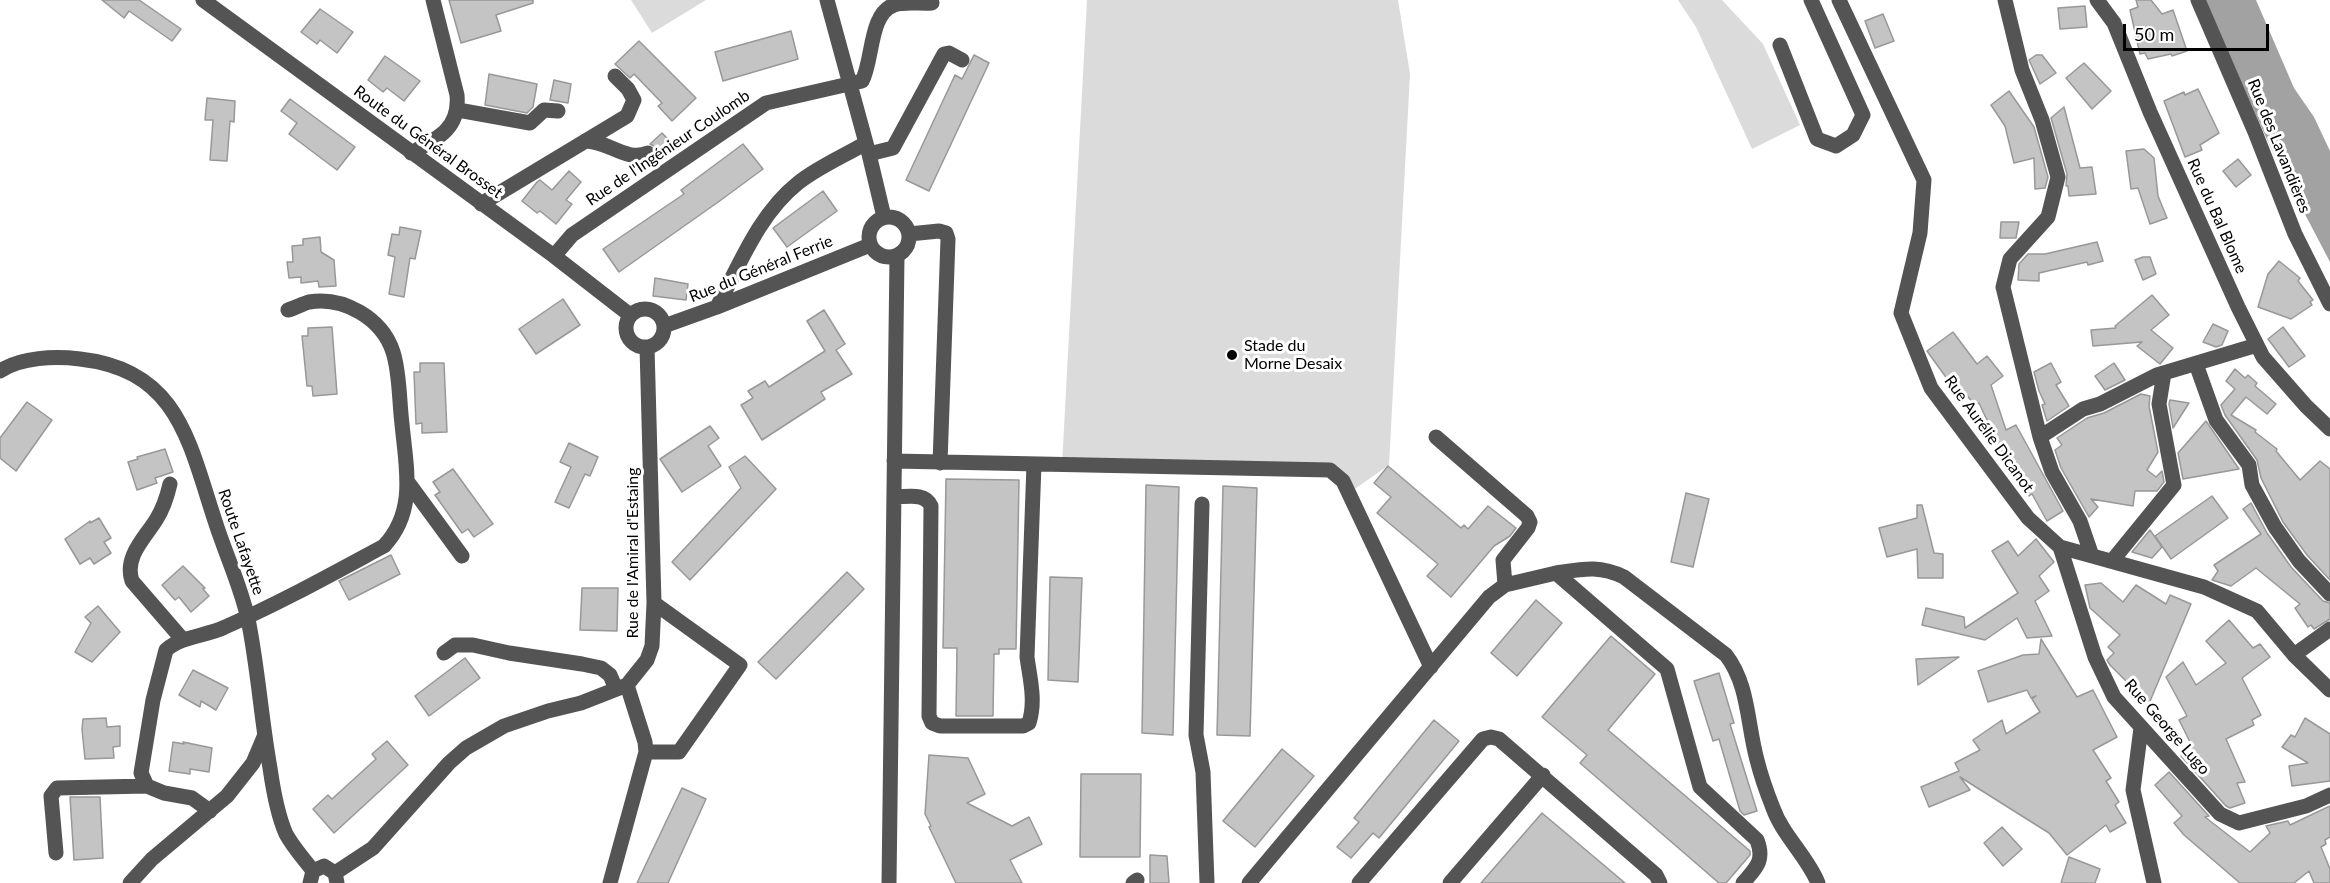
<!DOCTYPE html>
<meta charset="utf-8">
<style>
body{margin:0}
#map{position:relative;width:2330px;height:883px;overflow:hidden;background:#fff;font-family:Lato,sans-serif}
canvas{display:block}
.scale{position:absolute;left:2123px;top:24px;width:146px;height:27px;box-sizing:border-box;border:3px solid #000;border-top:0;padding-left:8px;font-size:18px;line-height:21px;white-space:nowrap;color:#000;-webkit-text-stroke:4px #fff;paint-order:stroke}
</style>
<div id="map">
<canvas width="2330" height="883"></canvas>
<div class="scale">50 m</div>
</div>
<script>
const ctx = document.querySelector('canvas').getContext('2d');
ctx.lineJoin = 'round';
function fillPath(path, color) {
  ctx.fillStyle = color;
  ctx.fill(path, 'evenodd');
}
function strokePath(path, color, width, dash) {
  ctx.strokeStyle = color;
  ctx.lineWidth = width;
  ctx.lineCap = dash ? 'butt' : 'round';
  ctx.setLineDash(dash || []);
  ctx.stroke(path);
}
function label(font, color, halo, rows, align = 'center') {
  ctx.font = font + ' Lato,sans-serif';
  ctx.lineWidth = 6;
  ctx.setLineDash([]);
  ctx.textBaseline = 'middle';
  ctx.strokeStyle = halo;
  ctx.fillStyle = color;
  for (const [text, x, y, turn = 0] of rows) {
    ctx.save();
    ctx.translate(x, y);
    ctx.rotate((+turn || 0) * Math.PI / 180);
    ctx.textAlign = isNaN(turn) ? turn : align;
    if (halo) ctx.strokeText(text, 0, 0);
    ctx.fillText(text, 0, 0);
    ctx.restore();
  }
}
const green = new Path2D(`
 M631,0H706L652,33Z
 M1087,0H1398L1410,74L1389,465L1349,493L1340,476L1062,465Z
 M1678,0H1722L1763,44L1800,125L1752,149L1696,27Z`);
const water = new Path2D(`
 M2204,0H2256L2294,88L2314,117L2330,151V262L2274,155Z`);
const building = new Path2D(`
 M102,0H139L181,29L172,41L129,11L124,18Z
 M449,0H533V3L496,15L501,31L461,43Z
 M2136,0H2151L2162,14L2173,10L2187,51L2172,56L2171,54L2148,59L2145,53L2140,54L2130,10L2138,7Z
 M2085,6L2087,27L2060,29L2058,8Z
 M320,9L353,32L337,53L320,40L317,44L301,32Z
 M1883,14L1894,41L1875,48L1865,21Z
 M791,31L798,59L723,81L715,52Z
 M639,41L696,98L672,121L658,106L662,103L634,74L630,78L615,64Z
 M974,55L989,63L929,191L906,180L955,75L962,79Z
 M2036,55H2042L2056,73L2040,84L2029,60Z
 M385,56L420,81L404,101L387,88L383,92L368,80Z
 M2084,63L2111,91L2092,109L2066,78Z
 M489,74L537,84L533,107L527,113L485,105Z
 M554,80L571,84L568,103L550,100Z
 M2198,89L2219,133L2200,145L2202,150L2185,157L2164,101L2184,92L2185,95Z
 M2009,91L2034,127L2048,177L2045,188L2035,189L2034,158L2014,163L2005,126L1991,105Z
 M207,98L235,101L234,122L230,121L227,161L210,160L213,120H205Z
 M290,99L355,147L337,170L289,134L297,123L281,111Z
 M2064,107L2080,168L2092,167L2096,194L2069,196L2068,186H2066L2067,174L2051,118Z
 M662,133L673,144L660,156L655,147L650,144Z
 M743,144L763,169L721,200L619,272L603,249L684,194L681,190Z
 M2144,149L2154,158L2158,196L2167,218L2150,224L2138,188L2131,189L2126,151Z
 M2238,159L2251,175L2236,187L2223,171Z
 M569,171L581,182L566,200L572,204L556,224L540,211L537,213L522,201L537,182L540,180L552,190Z
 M823,191L837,211L787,247L773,228Z
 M2001,222H2019L2016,238H2000Z
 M400,227L421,231L415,259L410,258L404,297L389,294L395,257L388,255L392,234L399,235Z
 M320,237L321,252L334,260L336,286L319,287L318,281L301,283V277L289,278L287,262H293L292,246L303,245V239Z
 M2097,242L2103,261L2088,265L2087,262L2039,273V281L2018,280L2019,264L2028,254H2045Z
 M2143,257H2150L2156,274L2143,280L2135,260Z
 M2279,261L2300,278L2298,281L2313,300L2310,302L2312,305L2291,319L2258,307L2268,274Z
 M655,278L688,284L686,300L653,296Z
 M2152,295L2169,315L2151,330L2173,348L2160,364L2137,346L2142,342L2093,346L2091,330L2116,328L2115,326Z
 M563,299L580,325L536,354L519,329Z
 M824,310L845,344L836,350L852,374L821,392L825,399L762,440L741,405L753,398L748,391L765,381L769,387L825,351L807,321Z
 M2213,324L2228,331L2222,345L2216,347L2203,342Z
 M332,327L337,394L313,396L312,386H307L302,336H308V328Z
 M2283,327L2305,356L2289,367L2268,339Z
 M1953,332L1977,364L1987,356L2003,376L1991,385L2006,430L2016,425L2063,511L2047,521L2032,494L2029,496L2007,458L2005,459L1979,403L1975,405L1951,377L1948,380L1927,351Z
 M420,363H444L447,432L422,433V423L416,424L414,372H420Z
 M2051,363L2061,382L2056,385L2069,406L2047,421L2042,405L2045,404L2039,391L2034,372Z
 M2114,363L2125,380L2105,390L2095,376Z
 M2235,369L2245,378L2248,375L2257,383L2255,386L2276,404L2267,414L2246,397L2231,415L2256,430L2255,432L2277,449L2276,451L2300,480L2320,461L2330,469V580L2307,555L2283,522L2261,478L2257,460L2225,415L2221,405L2235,389L2226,381Z
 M2141,394L2150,396L2149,406L2158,452L2147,470L2156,477L2162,471L2164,482L2157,491H2135L2133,506L2091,499L2098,507L2089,517L2061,468L2055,450L2062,445L2057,438L2087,418L2104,413Z
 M2170,400L2189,403L2173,428L2169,404Z
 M27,402L52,420L16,471L0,458V438Z
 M2206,421L2239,469L2183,479L2178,453Z
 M710,426L719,438L708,446L721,466L682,492L660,459Z
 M569,443L598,457L590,476L585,474L569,508L555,502L571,467L560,462Z
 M165,449L173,472L155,478L157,483L137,490L128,462L138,459L137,457Z
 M745,456L776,489L690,580L672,562L741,488L729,467Z
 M1388,466L1461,528L1464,525L1468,529L1488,506L1516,528L1510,536L1494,546L1451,597L1427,576L1438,564L1377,513L1391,497L1374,483Z
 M453,469L493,524L474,537L468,529L462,533L435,495L440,492L433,482Z
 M946,479L1019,480L1016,649H999V654H994L993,716H956L957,648H943Z
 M1146,485L1179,487L1173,735L1142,733Z
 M1223,486L1257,488L1250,736L1217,735Z
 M1686,493L1709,499L1693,567L1671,562Z
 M2212,496L2228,518L2171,559L2155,536Z
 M2251,503L2267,533L2291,567L2323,601L2330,603V619L2314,629L2311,625L2308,627L2295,608L2300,604L2256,568L2231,586L2212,580L2218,571L2214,565L2261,534L2243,509Z
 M1917,505H1922L1934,553L1943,554V578H1918L1917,549L1887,557L1879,528L1917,518Z
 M99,518L111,538L104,542L111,553L94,564L90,558L80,564L65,539L90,521V523Z
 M2150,530L2162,547L2152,558L2132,552Z
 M2036,539L2054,562L2039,576L2049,591L2035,601L2052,636L2027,638L2017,618L1985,640L1922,625L1926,608L1964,617L1965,628L2018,593L1992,551L2008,541L2018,556Z
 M391,555L400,574L349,600L339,581Z
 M183,566L205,588L203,589L209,596L191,612L179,597L175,600L162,585Z
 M847,572L864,589L776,679L758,662Z
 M1050,577L1082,578L1078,682L1048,680Z
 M2101,583L2123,602L2136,585L2166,604L2170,595L2191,604L2148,706L2128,691L2132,687L2110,665L2107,660L2114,653L2108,647L2120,635L2090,608L2085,585Z
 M582,588H618L617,631L580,630Z
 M1536,600L1562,623L1517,676L1491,653Z
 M98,606L120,632L92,662L75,652L91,623L85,617Z
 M2229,620L2253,648L2260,644L2270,657L2242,678L2261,715L2252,720L2254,725L2226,739L2245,782L2237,783L2245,803L2230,808L2226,806L2181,756L2193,748L2179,720L2187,716L2166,677L2183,662L2196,685L2226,663L2206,641Z
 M1611,636L1655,674L1608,730L1750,851V855L1726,883H1719L1580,763L1587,755L1542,717Z
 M2041,639L2077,697L2093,690L2117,737L2093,750L2111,778L2106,781L2119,802L2115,805L2126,823L2110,832L2106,825L2067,855L2049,833L1960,777L1970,790L1929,807L1921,787L1959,771L1955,763L1980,750L1973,740L2002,720L2006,734L2040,712L2032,699L2036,696L2031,698L2027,690L1988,702L1978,671L2023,655L2039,654Z
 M1959,657L1918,685L1916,659Z
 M465,658L480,678L429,716L415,696Z
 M193,670L228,688L216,710L201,701L200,707L179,695Z
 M1719,673L1734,723L1730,724L1757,811L1744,815L1740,811L1719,739L1713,741L1694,681Z
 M106,718L107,727L120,726V746L113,747L114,758L85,759L82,729L83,719Z
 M2305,718L2330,734V781L2292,786L2289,766L2308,763L2282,747L2291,735L2295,737Z
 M1434,720L1459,741L1379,838L1373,833L1351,858L1337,847L1359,822L1354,818Z
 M387,741L408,765L334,833L313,809L328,795L332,799L376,759L372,754Z
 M173,742L184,744L183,742L212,748L209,772L190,769V774L169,771Z
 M1282,749L1314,776L1255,847L1223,821Z
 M929,755L968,758L985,794L967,803L1012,826L1029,817L1042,844L1010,860L1022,883H956L929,827L931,826L925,814Z
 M2169,772L2209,816L2205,817L2250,852L2270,833L2266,826L2288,821L2290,825L2330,806V837L2325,840L2326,844L2321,847L2330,869V883H2314L2309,871L2294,883H2240L2184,835L2174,823L2182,816L2155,785Z
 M1081,774H1141L1140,857H1080Z
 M682,788L706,799L668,883H637Z
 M70,797H100L103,858L74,860Z
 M1542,813L1625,883H1481Z
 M2002,827L2022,849L2003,866L1984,843Z
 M1150,855L1167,856L1169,883H1150Z
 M2069,857L2100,869L2095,883H2061Z`);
const minor = new Path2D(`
 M203,0L554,256L630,315
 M827,0L869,154L884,217
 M1839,0L1924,180L1920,233L1901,313L1931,388L2028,518L2060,547L2204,587L2257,611L2294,655L2330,690
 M2005,0L2022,70L2042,120L2058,177L2048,217L2010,259L2003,287L2040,437L2052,472L2080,521L2092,556
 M2097,0L2114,23L2150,112L2238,307L2263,357L2306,406L2330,429
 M2198,0L2255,132L2295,234L2330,304
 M1780,45L1817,139L1836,146L1853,135L1863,115L1811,0
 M458,110L530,123L544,110L558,111
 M585,141C609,141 625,162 648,153
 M411,153C437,139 460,129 457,95L433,0
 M869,154L893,148L944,54L949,53L962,60
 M481,204L627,116L634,100L628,89L615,76
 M869 237a20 20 0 1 1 40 0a20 20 0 1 1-40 0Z
 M909,234L939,231L946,233L948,239L940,463
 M554,256L572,235L766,103L862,81C873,62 869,13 894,5C904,1 920,4 932,3
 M717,307C740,264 759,214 798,183C818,167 844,156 866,143
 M626 328a19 19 0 1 1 38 0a19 19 0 1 1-38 0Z
 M664,326L717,307L870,245
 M2196,364L2216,420L2249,465L2252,485L2275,527L2299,561L2330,594
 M0,371C21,357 55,356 80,359C179,370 189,443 216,524C226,555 241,587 248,619C258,668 261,718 270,768C273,789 277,814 286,834C293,847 304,859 313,871
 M1436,437L1527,516L1530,522L1528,528L1503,560L1505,585
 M2040,437L2083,409L2100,404L2157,375L2257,345
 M894,461L1330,470L1343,481L1431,667
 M407,481L462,556
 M170,484C167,497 163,509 156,520C144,539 124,557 132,581L183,640
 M894,497C907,497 925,492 931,506L929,716L932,723L940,726H1023L1029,723C1036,701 1030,679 1027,657L1034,464
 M1202,504L1196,735L1203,772L1207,883
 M2060,547L2095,657L2114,697L2220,814L2239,823L2306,806L2330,795
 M2112,561L2174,485L2159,404L2164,373
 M1556,573C1583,569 1599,565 1624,577L1726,655C1749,685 1747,724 1757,760C1761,776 1767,793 1773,808C1783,836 1807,856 1818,883
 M444,653L455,645H473L509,653L582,664L601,668L610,675L616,689
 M2294,655L2330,629
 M2141,728L2133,790L2154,883
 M646,752H679L740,665L654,603
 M210,811L192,798L164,793L147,786L141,773L153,700L166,650C181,636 207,636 225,627C280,603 332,574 384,546C417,511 406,467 402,424C399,400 400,374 393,352C382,318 343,296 309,302C302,304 295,308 288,310
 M56,853L51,796L57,788L147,786
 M335,873L373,848L449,763L466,748L504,726L548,711L581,703L627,685L647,660L652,646L654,603L647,347
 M130,883L152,859L227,796L253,763L264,737
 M310,883L313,871L324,866L335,873L337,883
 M610,883L646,752L645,742L627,685
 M889,883L897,256
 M1133,883L1137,880
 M1249,883L1489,597L1505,585L1556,573L1667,669L1700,787L1757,840C1765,861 1756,868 1743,883
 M1359,883L1483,739L1491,737L1499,739L1656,875L1660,883
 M1450,883L1543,775`);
const markers = [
 [1232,355,6,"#000"]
];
const streetNames = [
 ["Route du Général Brosset",428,142,36],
 ["Rue des Lavandières",2279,146,68],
 ["Rue de l'Ingénieur Coulomb",668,148,-34],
 ["Rue du Bal Blome",2217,216,66],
 ["Rue du Général Ferrie",761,269,-22],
 ["Rue Aurélie Dicanot",1989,434,54],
 ["Route Lafayette",241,542,71],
 ["Rue de l'Amiral d'Estaing",633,553,-90],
 ["Rue George Lugo",2167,727,49]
];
const poiNames = [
 ["Stade du",1244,346],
 ["Morne Desaix",1244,364]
];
fillPath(green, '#dbdbdb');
fillPath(water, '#a2a2a2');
fillPath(building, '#c4c4c4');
strokePath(building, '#989898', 1.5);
strokePath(minor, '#545454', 15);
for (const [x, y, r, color] of markers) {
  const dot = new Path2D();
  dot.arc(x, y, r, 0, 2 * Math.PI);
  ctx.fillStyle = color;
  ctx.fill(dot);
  strokePath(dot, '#fff', 2);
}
label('16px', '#000', '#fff', streetNames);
label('16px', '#000', '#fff', poiNames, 'left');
</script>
